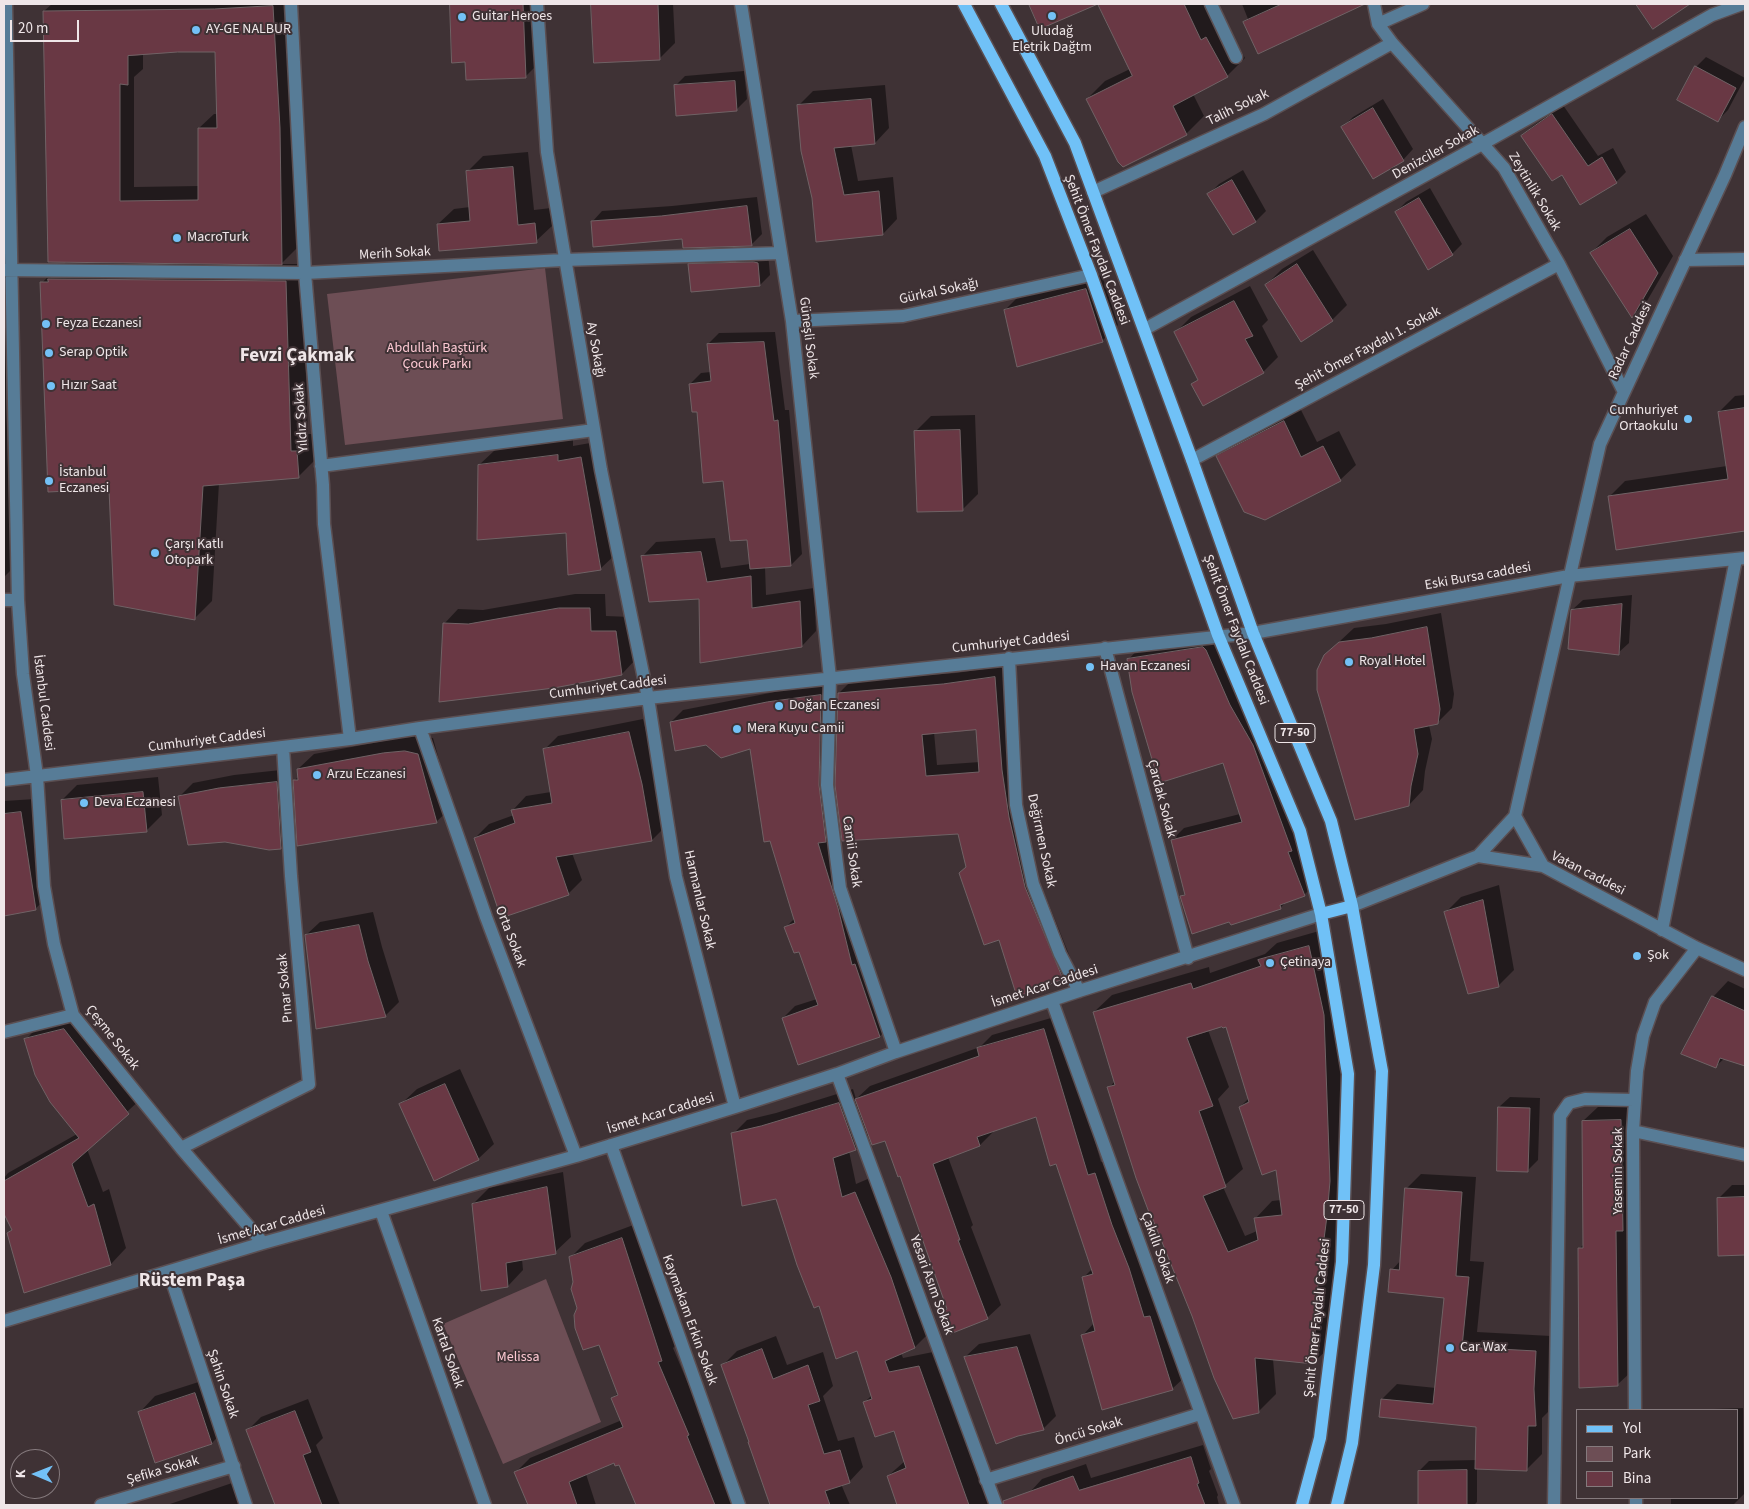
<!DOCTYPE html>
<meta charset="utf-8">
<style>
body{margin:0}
#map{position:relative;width:1749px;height:1509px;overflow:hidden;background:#3f3235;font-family:"Source Sans 3",sans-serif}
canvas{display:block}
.frame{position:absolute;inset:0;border:5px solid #efe6e8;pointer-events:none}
.legend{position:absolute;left:1576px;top:1409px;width:162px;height:90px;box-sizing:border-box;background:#3f3235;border:1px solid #857a7d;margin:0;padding:6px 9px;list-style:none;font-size:15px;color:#efe6e8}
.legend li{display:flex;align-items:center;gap:10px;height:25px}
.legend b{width:25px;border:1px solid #857a7d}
.north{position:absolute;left:10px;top:1449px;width:50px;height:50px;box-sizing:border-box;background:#3f3235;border:1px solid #857a7d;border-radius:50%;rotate:271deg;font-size:14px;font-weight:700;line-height:20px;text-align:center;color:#efe6e8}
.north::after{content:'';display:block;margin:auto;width:18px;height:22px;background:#73c1f6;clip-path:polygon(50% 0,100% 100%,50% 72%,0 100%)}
.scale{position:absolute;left:10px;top:20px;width:69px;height:22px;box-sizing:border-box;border:2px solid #efe6e8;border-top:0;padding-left:6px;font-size:15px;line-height:18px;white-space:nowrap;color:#efe6e8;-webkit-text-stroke:4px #3f3235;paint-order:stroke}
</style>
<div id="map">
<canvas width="1749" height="1509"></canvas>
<div class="frame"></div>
<ul class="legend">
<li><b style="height:6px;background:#70c1f7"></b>Yol</li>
<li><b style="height:14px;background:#6d4e55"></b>Park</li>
<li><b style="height:14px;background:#693844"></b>Bina</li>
</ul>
<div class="north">K</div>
<div class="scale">20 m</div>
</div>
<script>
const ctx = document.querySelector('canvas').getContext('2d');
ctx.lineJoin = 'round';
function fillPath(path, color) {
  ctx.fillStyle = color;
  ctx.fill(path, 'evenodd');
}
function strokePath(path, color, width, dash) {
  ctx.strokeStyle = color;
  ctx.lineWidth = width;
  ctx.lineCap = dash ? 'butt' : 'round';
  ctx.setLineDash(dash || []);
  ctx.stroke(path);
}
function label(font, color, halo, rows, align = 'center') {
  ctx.font = font + ' "Source Sans 3",sans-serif';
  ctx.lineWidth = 4;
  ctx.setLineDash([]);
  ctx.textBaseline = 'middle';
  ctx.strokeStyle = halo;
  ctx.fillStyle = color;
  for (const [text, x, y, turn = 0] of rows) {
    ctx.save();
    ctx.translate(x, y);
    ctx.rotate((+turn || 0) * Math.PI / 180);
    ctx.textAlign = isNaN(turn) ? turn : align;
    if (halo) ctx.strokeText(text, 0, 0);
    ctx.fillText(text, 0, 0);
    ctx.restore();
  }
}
const green = new Path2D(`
 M545,268L563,419L345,445L327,294Z
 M546,1279L601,1422L503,1464L443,1324Z`);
const shadow = new Path2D(`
 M52,4H288L295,112L297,248L281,264H302L308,434H314L315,460L298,477L219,483L212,601L195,618L110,487L42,283L59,265H63L67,261L44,11ZM216,50L218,114H214L199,128V186L134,187V77L143,69V54Z
 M451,4H539L541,61L525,77L467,61H454Z
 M593,4H673L675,43L659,59L595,61Z
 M1030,4H1095L1040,27Z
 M1100,4H1210L1225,20L1245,58L1227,76L1193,94L1204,116L1186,134L1087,99L1105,81L1130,69Z
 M1242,4H1361L1258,52L1244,22L1248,19Z
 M1706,57L1745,78L1728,110L1718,120L1696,67Z
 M744,71L747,99L736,110L675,86L685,76Z
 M885,85L889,128L875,143L851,145L858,181L893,177L897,219L883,234L813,198L798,106L813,91Z
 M1383,99L1413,149L1403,160L1343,127L1353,117Z
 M1563,105L1598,156L1613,148L1626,172L1616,182L1562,173L1522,136L1533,126Z
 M528,152L534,210L551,208L552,226L536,241L438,224L454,209L470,207L468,171L483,156Z
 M1243,170L1266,211L1256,221L1234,233L1209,194L1219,184Z
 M1430,188L1462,244L1452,254L1396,212L1406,202Z
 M757,197L762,234L751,245L683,238L592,222L602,211L672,206Z
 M1646,214L1673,256L1647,301L1632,316L1591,253L1607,237Z
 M1313,250L1347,305L1332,320L1266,285L1282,269Z
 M768,253L770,275L760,285L690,265L700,254Z
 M4,270H6V399L11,570L4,577Z
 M1102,275L1118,325L1102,341L1005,310L1021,294Z
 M1250,286L1268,320L1262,326L1278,357L1263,372L1193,384L1198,379L1175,333L1191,317Z
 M775,332L785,410H789L802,554L791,565L765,567L766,595L814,588L816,631L802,646L700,597L642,557L656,542L715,538L721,568L750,564L748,538L698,410L690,384L701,373L711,372L708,344L719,333Z
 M1745,395V530L1617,549L1610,496L1625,481L1727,466L1719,412L1735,396Z
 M1299,406L1317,442L1339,431L1356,465L1340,480L1217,457L1233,441Z
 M975,415L978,494L962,510L915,432L931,416Z
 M573,440V446L596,442L616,554L600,569L567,532L479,465L495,450Z
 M575,594H605L606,616L631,617L636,659L622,674L444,624L458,609L483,610Z
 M1632,595L1629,643L1618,653L1572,610L1583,600Z
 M1441,613L1454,694L1452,708L1437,723L1429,725L1432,739L1425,771L1423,790L1409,805L1325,655L1354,628L1386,624Z
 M1215,635L1316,883L1304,895L1287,901L1280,908L1229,920L1182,897L1185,893L1172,840L1184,828L1240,814L1224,762L1128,660L1140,647Z
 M1006,666L1020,805L1037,875L1074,967L1062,978L1000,939L967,867L959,833L839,693L851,681L956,673ZM978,729L980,762L937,765L934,732Z
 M833,683L831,835L850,895L864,954L892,1024L880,1036L799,1064L783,1018L795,1006L817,999L800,950L786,927L795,918L751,748L706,744L671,722L683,710L780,691Z
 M643,719L655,770L666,826L652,840L572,853L582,880L568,894L475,838L489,824L514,815L513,810L526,796L551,792L544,750L558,736Z
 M422,736L433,738L452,807L436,822L294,781L299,776L298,769L314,754L400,738Z
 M290,769L294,834L281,847L180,796L193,783L234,775Z
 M158,777L162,815L146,831L62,800L77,785Z
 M35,799L50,895L35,909L4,914V801Z
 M1499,885L1514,970L1498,986L1445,913L1461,897Z
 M373,912L382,947L399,1002L386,1015L318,1028L306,935L320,922Z
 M1326,929L1341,997L1344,1198L1333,1282L1331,1346L1313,1363L1273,1359L1276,1394L1258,1412L1109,1088L1115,1081L1094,1012L1112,995L1209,967L1210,973L1265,954L1277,943ZM1227,1025L1249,1098L1240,1107L1277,1168L1281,1200L1272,1201L1255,1219L1257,1231L1245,1236L1223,1187L1243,1169L1218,1099L1229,1087L1208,1030Z
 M1728,981L1745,989V1065L1725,1058L1716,1066L1713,997Z
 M80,1014L143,1097L87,1149L103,1192L109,1189L126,1248L111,1264L8,1233L12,1229L4,1211V1178L8,1173L77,1134L26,1039L41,1024Z
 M1058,1016L1101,1162L1108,1160L1186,1376L1172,1389L1083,1335L1094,1323L1084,1277L1093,1268L1057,1163L1037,1115L992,1130L993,1132L980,1145L948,1157L973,1225L971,1227L1001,1305L987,1318L943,1312L948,1307L901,1174L886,1139L870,1135L856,1149L849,1151L856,1184L870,1178L929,1333L915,1347L901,1353L903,1358L933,1352L982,1488L985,1486L992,1505H898L888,1476L905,1461L894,1429L864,1403L872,1395L858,1350L820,1305L776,1198L733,1134L747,1120L776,1113L853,1089L856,1099L870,1086L980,1047L992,1035Z
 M460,1069L494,1144L478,1159L401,1104L417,1089Z
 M1510,1097L1540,1098L1538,1160L1528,1170L1499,1107Z
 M1635,1106L1632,1371L1617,1385L1579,1249L1585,1243L1583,1121L1598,1107Z
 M563,1172L571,1237L555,1252L522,1259L523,1270L508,1286L473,1204L489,1188Z
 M1421,1174L1476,1177L1470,1261L1484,1262L1477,1332L1551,1336L1549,1373L1550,1410L1542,1418V1454L1527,1469L1477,1468V1502L1474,1505H1420L1419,1471L1429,1461L1477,1460V1426L1382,1399L1397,1384L1436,1388L1445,1297L1392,1270L1401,1260L1406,1189Z
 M1732,1185H1745V1254H1720L1719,1198Z
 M636,1224L676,1345L673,1348L703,1419L701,1421L736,1505H656L655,1503L648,1505H637L620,1463L615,1462L586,1474L596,1505H529L516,1472L530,1458L622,1420L613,1398L618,1393L600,1343L578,1308L571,1257L585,1243Z
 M1030,1334L1056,1416L1043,1429L965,1357L979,1344Z
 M776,1336L787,1365L823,1352L833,1386L823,1396L838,1441L854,1437L863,1467L849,1482L841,1484L850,1505H781V1503L771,1505L723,1365L737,1351Z
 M211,1378L227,1427L212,1443L140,1412L155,1396Z
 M308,1399L323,1438L316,1445L340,1505H276L248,1430L261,1417Z
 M1743,1408L1744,1494L1733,1505H1671V1498H1738V1410H1684Z
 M1203,1445L1211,1469L1209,1471L1218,1495L1217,1497L1219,1505H1035L1030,1492L1042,1479L1086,1464L1091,1478Z
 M235,1482L244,1505H167Z`);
const building = new Path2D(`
 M450,4H523L526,78L466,80L465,62L452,63Z
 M591,4H658L660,60L594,63Z
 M1029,4H1098L1040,29Z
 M1098,4H1184L1201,40L1206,37L1228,77L1173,106L1187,135L1123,167L1118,162L1086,99L1132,76Z
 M1282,4H1365L1258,54L1243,22Z
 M1636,4H1690L1653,29Z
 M273,6L280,128L282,265L48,262L43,11L214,9ZM178,52H215L217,128H198V200L120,201V84L128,85V56Z
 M1695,66L1736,88L1718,122L1677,100Z
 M735,81L737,111L676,116L674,85Z
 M871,99L875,144L834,148L844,195L879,191L883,235L816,242L812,198L801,151L797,105Z
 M1373,108L1404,161L1373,179L1341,127Z
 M1552,114L1588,166L1602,157L1617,183L1580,205L1562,175L1552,181L1521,136Z
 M513,167L518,225L535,223L537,243L439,251L437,224L470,221L466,171Z
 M1232,180L1256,222L1233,235L1207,194Z
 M1419,198L1453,255L1428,270L1395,212Z
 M747,206L752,246L683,248L682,239L593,247L591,221L661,216Z
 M1630,229L1658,273L1632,318L1590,253Z
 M754,262L758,263L760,286L691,292L688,264Z
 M1297,264L1333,321L1301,342L1265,285Z
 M48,279L286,281L291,451H297L299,478L203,486L195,620L114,605L109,489L48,492L40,282H48Z
 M1086,289L1103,342L1017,367L1004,310Z
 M1234,301L1253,336L1245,339L1264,373L1203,406L1191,384L1198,380L1174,332Z
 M764,342L774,421L778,420L791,566L750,569L747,540L730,541L723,481L703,483L697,412H692L689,384L711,381L707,344Z
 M1745,408V531L1616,550L1608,496L1728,479L1718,412Z
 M1284,421L1301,457L1323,446L1341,481L1265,520L1244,512L1216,456Z
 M960,430L963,511L917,512L914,431Z
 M558,455V461L581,457L601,570L568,575L566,533L477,540L478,465Z
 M701,552L707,582L751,576L752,608L800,601L802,647L700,663L699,599L649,602L641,556Z
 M1622,604L1619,655L1568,649L1571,610Z
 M559,608H590L591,631H616L622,675L554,688L439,702L443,623L468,624Z
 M1427,627L1440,709L1438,724L1414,729L1418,754L1411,786L1409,806L1355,820L1317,690V670L1324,655L1339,642L1371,638Z
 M1203,647L1206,650L1230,705L1253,745L1292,851L1288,852L1305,896L1280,905L1281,909L1231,925L1229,922L1192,934L1180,896L1185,895L1171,840L1242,822L1223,763L1159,783L1132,692L1127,659Z
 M995,677L1002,770L1009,817L1025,887L1063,979L1017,997L999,940L984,945L959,873L966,867L958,834L842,841L835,785L838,693L943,684ZM976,730L979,772L926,776L922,735Z
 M821,695L819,785L826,842L818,843L838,908L852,965L855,964L880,1037L798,1065L782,1018L818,1005L799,952L794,953L784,927L795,923L770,841L764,842L750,749L721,758L706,745L675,751L670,722L767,702Z
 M629,732L642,784L652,841L556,857L569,895L501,918L474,838L515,823L511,810L552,803L543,749Z
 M405,751L418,754L437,823L297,846L293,780H298L297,769L383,753Z
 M277,782L281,849L269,850L225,842L188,845L178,796L219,788Z
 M143,792L147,832L64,839L61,800Z
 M21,812L36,910L4,916V814Z
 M1483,900L1499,987L1468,994L1444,912Z
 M359,925L368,961L386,1017L316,1029L305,935Z
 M1309,946L1324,1015L1330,1181L1327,1216L1316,1300L1314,1364L1255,1358L1259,1413L1233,1419L1214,1378L1192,1316L1151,1215H1150L1136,1178L1107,1087L1115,1085L1093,1012L1191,983L1193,989L1261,966L1258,960ZM1222,1027L1223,1028L1226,1027L1249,1102L1239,1107L1262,1175L1276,1170L1282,1215L1254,1218L1258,1240L1228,1252L1203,1196L1226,1187L1199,1111L1213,1106L1187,1038Z
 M1712,996L1745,1011V1066L1720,1058L1716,1068L1681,1054Z
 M64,1029L129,1114L72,1164L88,1207L94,1204L111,1265L24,1293L7,1233L12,1230L4,1214V1181L79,1138L50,1102L35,1075L24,1039Z
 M1044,1029L1088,1175L1095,1173L1112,1225L1129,1268L1144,1317L1150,1316L1173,1390L1102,1410L1081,1335L1095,1331L1082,1277L1093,1274L1056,1164L1050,1166L1036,1117L977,1137L980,1146L933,1164L960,1240H958L988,1319L950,1334L942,1312L947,1309L900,1176L898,1177L885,1141L872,1145L855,1099L979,1056L977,1048Z
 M445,1084L479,1160L434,1181L399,1104Z
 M839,1103L856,1150L833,1158L842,1197L855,1192L891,1277L915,1348L885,1361L889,1372L919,1366L969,1505H897L887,1476L906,1468L894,1431L875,1437L863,1402L872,1399L857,1351L836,1359L819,1306L814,1308L797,1265L776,1199L742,1206L731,1133L761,1126Z
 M1498,1107L1530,1108L1528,1172L1497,1171Z
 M1621,1120L1623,1231H1616L1618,1386L1579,1388L1578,1248H1583L1582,1121Z
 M547,1187L556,1254L506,1263L508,1287L481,1291L472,1204Z
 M1405,1188L1462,1192L1456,1276L1469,1277L1462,1347L1536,1351L1534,1389L1536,1426H1528L1527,1471L1475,1469L1476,1427L1379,1417L1381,1399L1433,1404L1444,1298L1388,1292L1390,1269L1399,1270Z
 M1745,1197V1255L1718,1256L1717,1198Z
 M622,1238L662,1361L658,1362L689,1435L687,1436L715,1505H636L619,1465L615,1466L614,1463L569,1482L577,1505H528L514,1472L623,1427L611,1398L618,1395L599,1345L583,1350L575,1328L574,1315L577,1308L571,1289L573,1282L569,1257Z
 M1017,1347L1044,1430L1018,1436L996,1444L964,1357Z
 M762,1349L773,1379L808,1365L820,1401L808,1405L824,1454L840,1450L850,1483L825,1491L830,1505H770L748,1442H749L721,1365Z
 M195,1393L212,1444L155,1463L138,1412Z
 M295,1411L311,1452L303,1455L322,1505H275L246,1430Z
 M1191,1457L1199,1483L1197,1484L1205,1505H1004L1003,1501L1073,1476L1079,1490Z
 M1467,1470V1505H1418V1471Z`);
const minor = new Path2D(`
 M6,4L18,600L23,674L37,776L44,886L54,944L73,1015L181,1148L263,1243
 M291,4L305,273L323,485L324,524L350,739
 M537,4L547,152L601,470L648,698L676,877L735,1107
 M741,4L792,321L830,678L827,785L840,888L896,1052
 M1211,4L1236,57
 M1374,4L1378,24L1392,43L1504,168L1559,264L1624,392
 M1378,24L1423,4
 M1093,192L1264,114L1392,43
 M1685,260L1745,259
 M4,270L305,273L564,260L781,253
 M792,321L903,316L1091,275
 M1145,329L1484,143L1712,15L1742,4
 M1192,460L1559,264
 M321,466L594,430
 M4,600H18
 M1105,648L1188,958
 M1009,658L1016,805L1033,884L1060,954L1079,991
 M420,728L486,917L576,1156
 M4,780L350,739L420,728L648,698L1253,633L1569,576L1745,558
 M1515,816L1543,866
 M1478,856L1515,816L1600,444L1725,175L1745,127
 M1352,906L1478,856L1543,866L1697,948L1745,970
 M1662,930L1736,559
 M1052,1001L1234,1505
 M4,1032L73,1015
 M837,1074L996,1505
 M1633,1131L1745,1155
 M611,1145L739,1505
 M181,1148L309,1084L291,876L283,747
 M381,1211L485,1505
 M169,1272L246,1505
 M4,1321L263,1243L576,1156L735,1107L837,1074L896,1052L1079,991L1321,914
 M1635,1410L1633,1131L1637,1071L1643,1036L1655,1002L1697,948
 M986,1480L1200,1414
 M1636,1498V1505
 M101,1505L234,1466
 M1554,1505L1560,1116L1569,1103L1585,1099L1634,1100`);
const major = new Path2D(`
 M964,4L1045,156L1091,275L1218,635L1300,831L1321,914L1348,1074L1342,1262L1320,1438L1302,1505
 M1001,4L1075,143L1192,460L1253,633L1331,821L1352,906L1382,1071L1374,1265L1352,1443L1337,1505
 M1321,914L1352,906`);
const markers = [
 [1052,16,5,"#73c1f6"],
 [462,17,5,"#73c1f6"],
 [196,30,5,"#73c1f6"],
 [177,238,5,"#73c1f6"],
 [46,324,5,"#73c1f6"],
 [49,353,5,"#73c1f6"],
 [51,386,5,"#73c1f6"],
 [1688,419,5,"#73c1f6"],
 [49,481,5,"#73c1f6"],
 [155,553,5,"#73c1f6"],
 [1349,662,5,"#73c1f6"],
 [1090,667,5,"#73c1f6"],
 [779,706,5,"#73c1f6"],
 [737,729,5,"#73c1f6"],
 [317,775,5,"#73c1f6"],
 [84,803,5,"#73c1f6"],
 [1637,956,5,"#73c1f6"],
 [1270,963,5,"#73c1f6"],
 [1450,1348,5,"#73c1f6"]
];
const shields = [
 [1295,733,40],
 [1344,1210,40]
];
const shieldNames = [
 ["77-50",1295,733],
 ["77-50",1344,1210]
];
const poiNames = [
 ["Guitar Heroes",472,17],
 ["AY-GE NALBUR",206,30],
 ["Uludağ",1052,32,"center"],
 ["Eletrik Dağtm",1052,48,"center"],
 ["MacroTurk",187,238],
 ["Feyza Eczanesi",56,324],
 ["Serap Optik",59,353],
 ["Hızır Saat",61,386],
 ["Cumhuriyet",1678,411,"right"],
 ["Ortaokulu",1678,427,"right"],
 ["İstanbul",59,473],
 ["Eczanesi",59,489],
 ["Çarşı Katlı",165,545],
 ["Otopark",165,561],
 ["Royal Hotel",1359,662],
 ["Havan Eczanesi",1100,667],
 ["Doğan Eczanesi",789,706],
 ["Mera Kuyu Camii",747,729],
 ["Arzu Eczanesi",327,775],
 ["Deva Eczanesi",94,803],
 ["Şok",1647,956],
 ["Çetinaya",1280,963],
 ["Car Wax",1460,1348]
];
const streetNames = [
 ["Talih Sokak",1238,108,-26],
 ["Denizciler Sokak",1436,153,-29],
 ["Zeytinlik Sokak",1534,192,59],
 ["Şehit Ömer Faydalı Caddesi",1096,250,69],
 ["Merih Sokak",395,254,-3],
 ["Gürkal Sokağı",939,292,-12],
 ["Güneşli Sokak",808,338,83],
 ["Radar Caddesi",1631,341,-65],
 ["Şehit Ömer Faydalı 1. Sokak",1368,349,-28],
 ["Ay Sokağı",595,350,80],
 ["Yıldız Sokak",302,418,-94],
 ["Eski Bursa caddesi",1478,577,-10],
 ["Şehit Ömer Faydalı Caddesi",1235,630,69],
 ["Cumhuriyet Caddesi",1011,643,-6],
 ["Cumhuriyet Caddesi",608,688,-7],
 ["İstanbul Caddesi",43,703,83],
 ["Cumhuriyet Caddesi",207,741,-7],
 ["Çardak Sokak",1161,799,75],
 ["Değirmen Sokak",1041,841,78],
 ["Camii Sokak",851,852,82],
 ["Vatan caddesi",1588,874,27],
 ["Harmanlar Sokak",699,900,77],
 ["Orta Sokak",510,937,69],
 ["İsmet Acar Caddesi",1045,987,-18],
 ["Pınar Sokak",286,988,-95],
 ["Çeşme Sokak",112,1038,52],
 ["İsmet Acar Caddesi",661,1114,-17],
 ["Yasemin Sokak",1619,1171,-90],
 ["İsmet Acar Caddesi",272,1226,-16],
 ["Çakıllı Sokak",1157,1248,70],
 ["Yesari Asım Sokak",931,1285,70],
 ["Şehit Ömer Faydalı Caddesi",1318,1318,-84],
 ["Kaymakam Erkin Sokak",689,1320,70],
 ["Kartal Sokak",447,1353,71],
 ["Şahin Sokak",222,1384,71],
 ["Öncü Sokak",1089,1432,-17],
 ["Şefika Sokak",163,1471,-16]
];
const parkNames = [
 ["Abdullah Baştürk",437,349],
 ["Çocuk Parkı",437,365],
 ["Melissa",518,1358]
];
const districtNames = [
 ["Fevzi Çakmak",297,357],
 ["Rüstem Paşa",192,1282]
];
fillPath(green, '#6d4e55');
fillPath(shadow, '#0007');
fillPath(building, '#693844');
strokePath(building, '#706265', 1);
strokePath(minor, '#5b4f52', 15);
strokePath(major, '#5b4f52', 15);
strokePath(minor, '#577c97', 12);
strokePath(major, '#70c1f7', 12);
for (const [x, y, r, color] of markers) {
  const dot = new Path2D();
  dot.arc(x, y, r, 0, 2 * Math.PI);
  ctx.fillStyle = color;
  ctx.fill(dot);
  strokePath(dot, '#3f3235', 2);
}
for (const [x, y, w] of shields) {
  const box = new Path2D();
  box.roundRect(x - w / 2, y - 9.5, w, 19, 4);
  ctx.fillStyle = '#3f3235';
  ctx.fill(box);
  strokePath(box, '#efe6e8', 1);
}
label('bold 12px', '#efe6e8', null, shieldNames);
label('14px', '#efe6e8', '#3f3235', poiNames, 'left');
label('14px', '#efe6e8', '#3f3235', streetNames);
label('14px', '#fcc8d2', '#3f3235', parkNames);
label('bold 19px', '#efe6e8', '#3f3235', districtNames);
</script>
